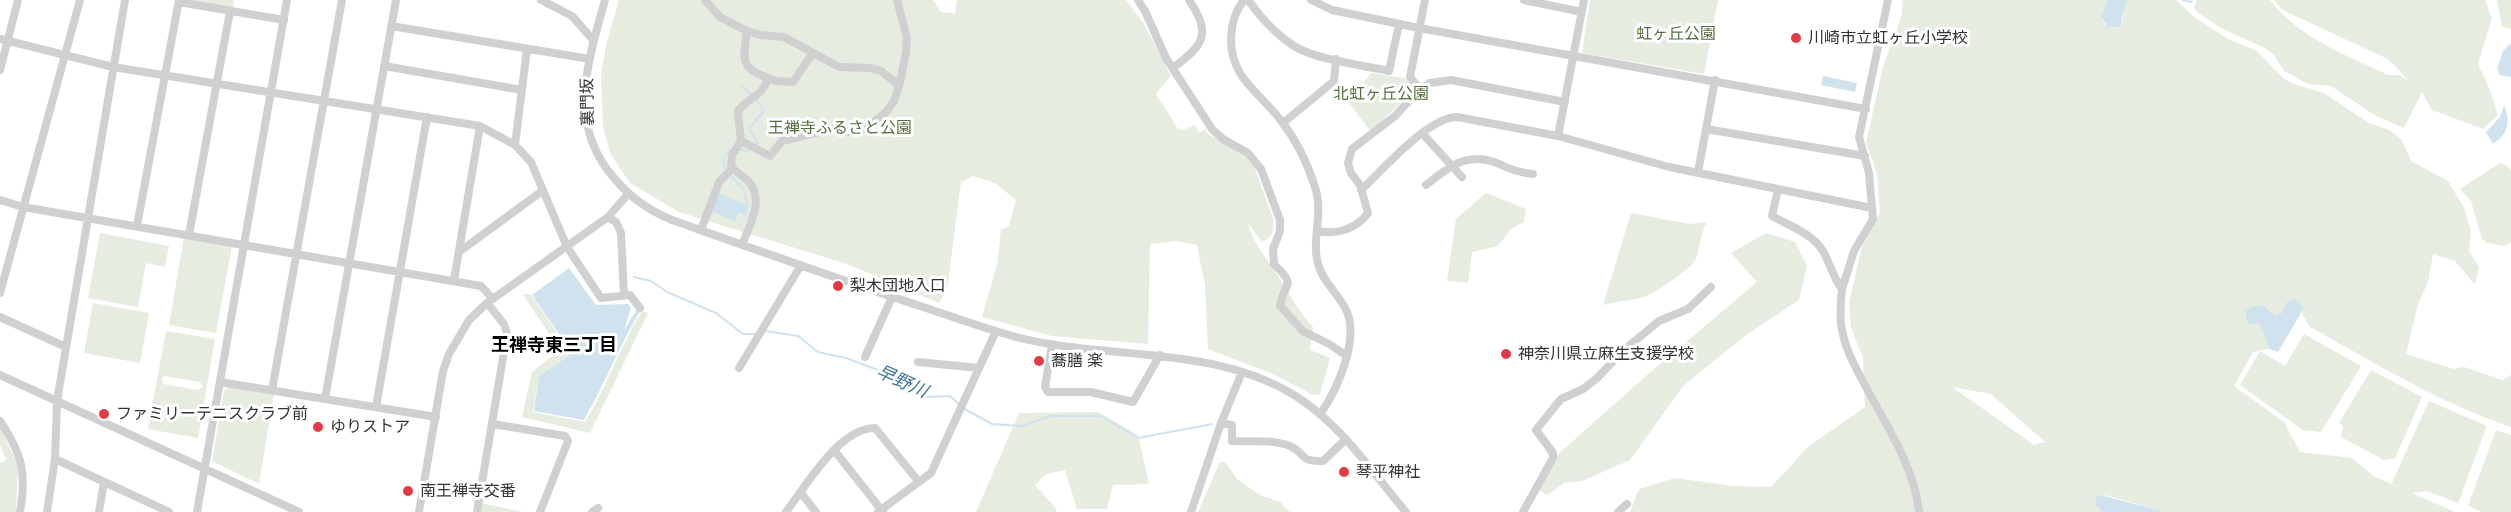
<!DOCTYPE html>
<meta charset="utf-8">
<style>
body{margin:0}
canvas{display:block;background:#fff}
</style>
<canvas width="2511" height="512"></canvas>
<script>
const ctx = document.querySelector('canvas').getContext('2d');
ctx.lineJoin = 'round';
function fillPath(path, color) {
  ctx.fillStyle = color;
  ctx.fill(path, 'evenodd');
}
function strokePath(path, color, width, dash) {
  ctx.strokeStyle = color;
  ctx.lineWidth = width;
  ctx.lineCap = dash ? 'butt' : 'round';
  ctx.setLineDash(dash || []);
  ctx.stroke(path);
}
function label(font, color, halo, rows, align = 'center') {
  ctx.font = font + ' Montserrat,"Noto Sans JP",sans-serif';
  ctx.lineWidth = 6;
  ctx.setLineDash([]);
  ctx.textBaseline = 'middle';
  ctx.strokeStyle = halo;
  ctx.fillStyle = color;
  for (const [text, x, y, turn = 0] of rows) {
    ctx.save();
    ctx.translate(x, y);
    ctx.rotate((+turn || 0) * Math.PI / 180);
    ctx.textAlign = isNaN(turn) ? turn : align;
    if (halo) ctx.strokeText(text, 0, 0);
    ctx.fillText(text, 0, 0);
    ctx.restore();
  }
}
const green = new Path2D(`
 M183,0H234L233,8Z
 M619,0H933L941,12L955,13L957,0H1126L1144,24L1171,76L1156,94L1178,129L1183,130L1194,125L1200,133L1205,129L1208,134L1240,152L1252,161L1273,218C1274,230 1273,238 1262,242L1248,223C1254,245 1261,250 1273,268C1287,290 1295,307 1313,327L1310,350L1330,358L1320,394L1313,395L1273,374L1208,349L1205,285L1197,245L1176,241L1150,244L1148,344L1052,336L982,317L997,265L1001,230L1009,226L1016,200L995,183L973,176L961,182L947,290L939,303L847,264L679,212L630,183L611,155L603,127L601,74L606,45Z
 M1590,0H1718L1704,74L1582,53Z
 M1903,0H2107L2101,17L2105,25L2122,22L2125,5L2130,0H2176L2194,17L2228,39L2257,51L2283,78L2294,84L2324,93L2369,123L2389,130L2402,140L2411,161L2448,181L2464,208L2471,232L2469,251L2479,267L2475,285L2455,261L2433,254L2428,282L2418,304L2406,354L2453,369L2464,367L2502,380L2511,375V427C2440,403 2375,363 2310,327L2302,314L2304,308L2276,316L2263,305L2245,311L2247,322L2252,325L2259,323L2269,349L2253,352L2234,386L2284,422L2300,452L2352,458L2373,476L2401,488L2392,483L2429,401L2487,426L2458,503L2427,491L2412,493L2455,512H2166L2105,495L2098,508L2103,512H1630L1639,489L1675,478L1734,486L1771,487L1808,447L1865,407L1863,357L1851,328L1849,303L1862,246L1880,213L1877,173L1866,143L1883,67L1901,18ZM1952,387L1991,394L2045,442L2034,445Z
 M2197,0H2270C2299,38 2346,55 2388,75H2399L2408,80L2388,59L2282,10L2274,0H2485L2492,18L2478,64L2490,90L2498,115L2483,129L2432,110L2422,92L2404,128L2376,116L2331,86L2308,84L2284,71L2274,55L2265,48L2221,28L2197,12L2194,7Z
 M2497,0H2511V29L2502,27Z
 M1371,73L1405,78L1416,89L1370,131L1348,101Z
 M2500,163L2506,165L2511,171V242L2505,246L2488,243L2482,239L2471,201L2460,189Z
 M1486,193L1526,209L1524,222L1511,229L1498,246L1472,252L1468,283L1447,281L1456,219Z
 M1631,213L1690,224L1707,222C1699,235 1700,254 1694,262C1687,271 1655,293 1644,297C1631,301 1616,301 1603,305Z
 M100,233L169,246L165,267L146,263L138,307L88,298Z
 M1766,233L1795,242L1807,266L1799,300L1746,335L1683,386L1630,460L1582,481L1564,483L1547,495L1539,490L1555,457L1647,375L1757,282L1731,253Z
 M184,237L232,246L216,333L169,325Z
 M525,294L531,295L571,353L539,376L533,412L585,422C607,387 620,346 642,311L648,313L590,433L522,417L532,372L560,350L523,295Z
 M93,303L149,313L140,363L84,353Z
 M166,331L215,339L198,438L148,429ZM165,376L200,382L203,387L198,390L163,384L162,378Z
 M2304,334L2361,366L2321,432L2303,430L2240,385L2260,351L2285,366Z
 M2371,370L2422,397L2395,458L2384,460L2341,437L2343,426L2339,423Z
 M230,386L274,394L259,484L212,461L224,391Z
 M1098,412L1138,435L1149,484L1113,485L1107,509H1077L1065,470L1046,474L1035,485L1057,510L1056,512H976L1019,413Z
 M0,427L18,466L16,512H0V463L6,460L0,444Z
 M2496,430L2511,435V512H2482L2468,506Z
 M1220,462H1225L1238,480L1260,495L1280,502L1290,512H1198Z
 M481,503L523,512H480Z`);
const water = new Path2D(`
 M2107,0H2130L2125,5L2120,27H2108L2101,17Z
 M2511,43V77L2500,75L2497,69L2503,51Z
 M1823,76L1857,83L1855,92L1821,85Z
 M2504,105C2511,122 2508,134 2493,144L2486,132L2500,117Z
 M719,193L748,206L747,216L739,212L735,221L711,211Z
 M569,268L596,305L628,304L631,308L624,330L637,309L642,308C620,344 605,383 584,420L534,411L539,376L572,353L532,295Z
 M2294,299L2304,308L2278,352L2269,349L2259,323L2252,325L2247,322L2245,311L2251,307L2263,305L2276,316L2282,313L2286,303Z
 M2100,495L2166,512H2103L2095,505L2096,498Z`);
const stream = new Path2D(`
 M2183,0L2192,2
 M741,85L752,95
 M756,99L764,111L749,128L757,141V145
 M739,149L746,151L753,149
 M726,170L723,158L731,150
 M729,174L743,189L748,206
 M634,277L651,281L667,292L716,313L743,334H757
 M765,331L798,336L818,352L846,358L883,372L906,382L927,397L950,396L959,404
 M963,408L992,424L1022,426L1050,416H1101L1138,438L1212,424`);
const minor = new Path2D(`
 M541,0L572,16L594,41
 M605,0C588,62 566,123 614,178C631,198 648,210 672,220C754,249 835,278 917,305C951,316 985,329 1020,338C1111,360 1211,345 1294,395C1340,423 1371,471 1406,512
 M705,0L720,17L747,31L760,35L784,37L839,67L871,68L881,71L895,82L900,83
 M1138,0L1145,11L1166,58L1212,129L1223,139L1248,153L1261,169L1280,220V231L1273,249L1274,264C1298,288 1284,280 1280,306L1303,331L1329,344L1347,356
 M1244,0C1228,20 1227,51 1240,73C1251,91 1270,105 1282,122C1296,140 1308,165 1315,187C1324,214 1311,239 1318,264C1322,280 1336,292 1344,306C1362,335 1338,388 1321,413
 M1248,0C1261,18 1275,34 1294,46C1316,60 1362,65 1389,71L1399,24
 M1311,0L1332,10L1419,28L1866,109
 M1524,0L1582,12
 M179,2L284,20
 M391,26L590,59
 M747,31C744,59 738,67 768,78
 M0,39L113,67L480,126L515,145L531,162L567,247L601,298L630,295L640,308
 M384,66L522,90
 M1174,67C1204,45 1212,33 1189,0
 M0,70L18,0
 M1420,89L1410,77L1425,0
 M1283,123L1334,81L1336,59
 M1706,129L1865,156
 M1422,133L1462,177
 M1558,136L1584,0
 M741,141L770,156L782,141L832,129L849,132L867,128L887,111L894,101L900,83L906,52L907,38L897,0
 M515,145L527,49
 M1698,172L1715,80
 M1426,185C1449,167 1467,151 1497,163C1509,169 1520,173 1533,174
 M1778,189L1772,216C1788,225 1813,234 1823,251C1830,264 1833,277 1842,289L1854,251L1873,219L1869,173L1859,137L1888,0
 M1361,190C1383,170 1428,117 1457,117L1558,136L1669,167L1872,208
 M0,200L23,207L481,286L493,299
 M608,217L616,222L621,233L624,295
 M137,226L179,0
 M701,230L719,182L733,168
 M1318,231C1337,235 1356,229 1368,213L1360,185L1351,173L1348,163L1352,149L1395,116L1420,89L1430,83L1451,80L1565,102
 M189,235L230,11
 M742,245C749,226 765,200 749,182C744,176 736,173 731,166L732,155L741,141L738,111C749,97 763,96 768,78L776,81L793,82L813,53
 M459,252L542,191
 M454,280L480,126
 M1842,289C1841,302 1839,316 1842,330C1846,352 1857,370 1867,389C1887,426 1915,469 1919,512
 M0,293L80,0
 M0,317L66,347
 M1052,345L1045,387L1048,392H1091L1133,402L1160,355
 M865,357L892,297
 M918,362L979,368
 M739,368L801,265
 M0,375L299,512
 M220,382L436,417
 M272,390L342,0
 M325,399L396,0
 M376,407L427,117
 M0,421C22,454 27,473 20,512
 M1221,423L1232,425V441C1250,442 1273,439 1290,446C1306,453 1298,462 1323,461L1346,439
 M493,424L565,436L568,441L540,512
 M834,450L883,512
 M55,459L169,512
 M801,493L816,512
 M47,512L55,459L57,401L125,0
 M99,512L104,482
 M197,512L287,0
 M419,512L443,371L449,354L469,320L487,303L608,217L628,194
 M477,512L507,334L504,324L487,303
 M592,512L598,508
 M786,512C806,486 839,428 875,428L919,482
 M878,512L931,473L996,331
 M1191,512L1221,423L1242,372
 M1523,512L1553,458V453L1536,430L1561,399L1583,389L1596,379L1624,350L1659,321L1688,309L1711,287
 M1618,512L1627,504`);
const markers = [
 [1796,38,6,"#e63946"],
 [838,286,6,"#e63946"],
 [1506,354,6,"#e63946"],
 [1039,361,6,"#e63946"],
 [104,414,6,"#e63946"],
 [318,427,6,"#e63946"],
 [1344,472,6,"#e63946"],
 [408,491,6,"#e63946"]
];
const parkNames = [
 ["虹ヶ丘公園",1676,34],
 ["北虹ヶ丘公園",1381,94],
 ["王禅寺ふるさと公園",840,128]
];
const poiNames = [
 ["川崎市立虹ヶ丘小学校",1808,38],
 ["梨木団地入口",850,286],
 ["神奈川県立麻生支援学校",1518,354],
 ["蕎膳 楽",1051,361],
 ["ファミリーテニスクラブ前",116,414],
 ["ゆりストア",330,427],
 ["琴平神社",1356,472],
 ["南王禅寺交番",420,491]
];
const streetNames = [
 ["裏門坂",588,102,-91]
];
const neighbourhoodNames = [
 ["王禅寺東三丁目",554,346]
];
const waterNames = [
 ["早野川",902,382,24]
];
fillPath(green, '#e6ecdf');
fillPath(water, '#cfe2ee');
strokePath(stream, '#cfe2ee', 2);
strokePath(minor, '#d0d0d0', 8);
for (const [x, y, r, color] of markers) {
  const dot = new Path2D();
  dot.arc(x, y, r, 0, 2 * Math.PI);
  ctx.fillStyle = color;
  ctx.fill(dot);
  strokePath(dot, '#fff', 2);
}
label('16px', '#56703f', '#fff', parkNames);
label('16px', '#333', '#fff', poiNames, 'left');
label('16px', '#333', '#fff', streetNames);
label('bold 18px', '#000', '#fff', neighbourhoodNames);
label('italic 18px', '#3f7597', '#fff', waterNames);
</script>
